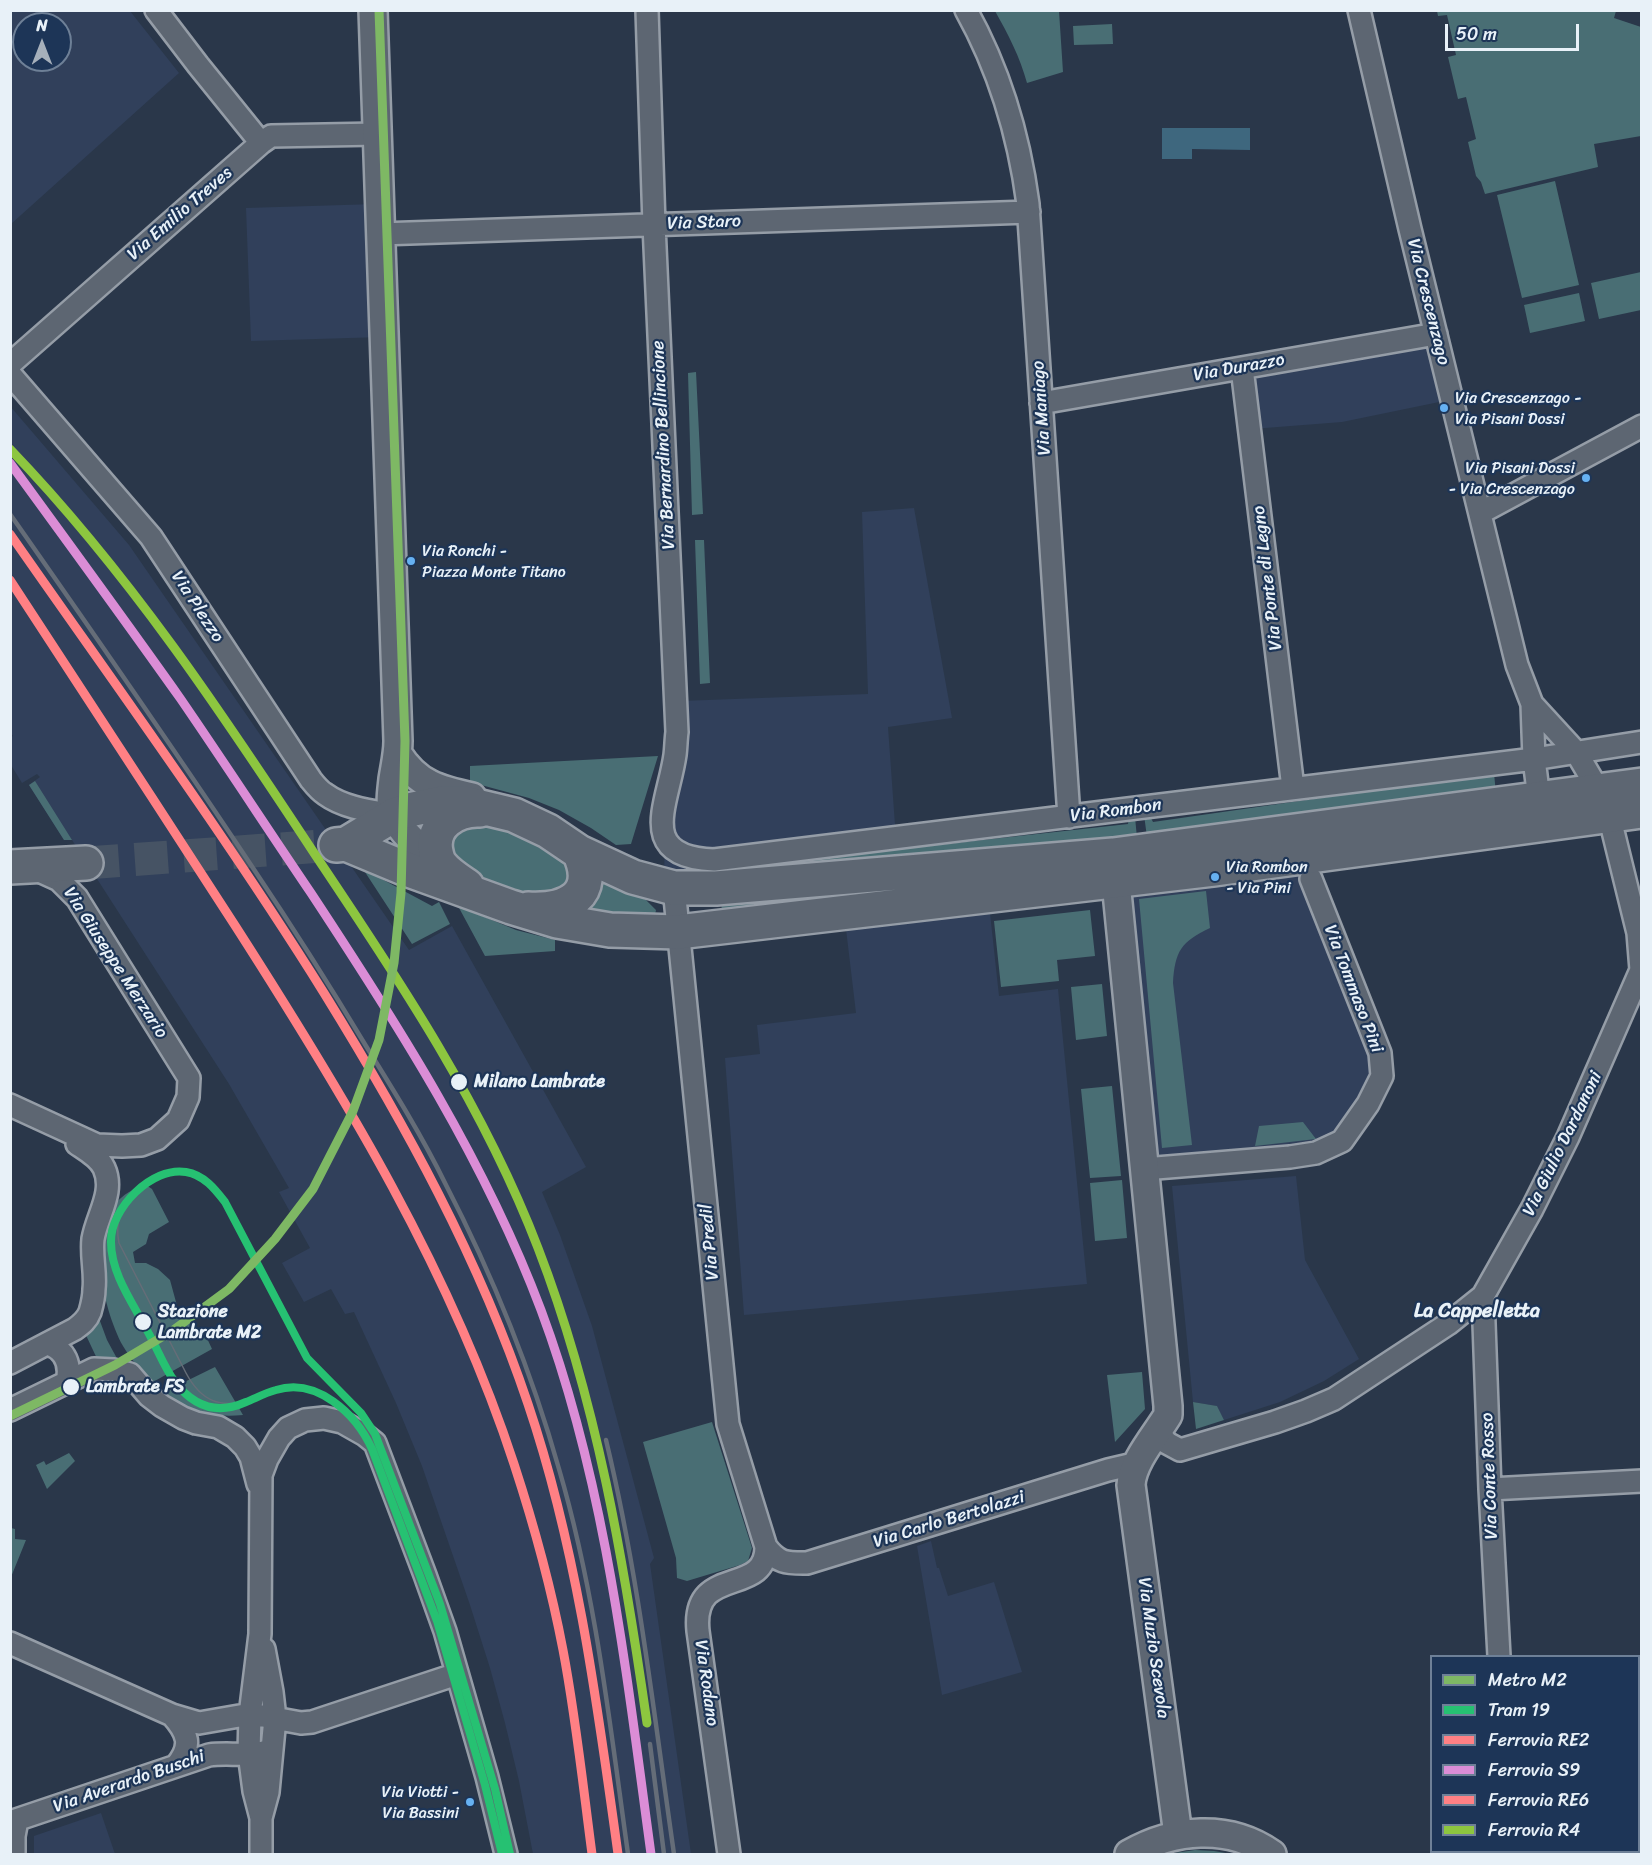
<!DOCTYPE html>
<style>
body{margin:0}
#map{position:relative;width:1652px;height:1865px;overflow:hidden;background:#2a374a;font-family:Sriracha,sans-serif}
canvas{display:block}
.frame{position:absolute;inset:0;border:12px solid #e8f1f8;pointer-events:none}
.legend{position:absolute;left:1430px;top:1655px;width:210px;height:198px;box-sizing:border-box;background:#1d3557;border:2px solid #6e8097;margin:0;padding:8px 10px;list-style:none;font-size:18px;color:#e8f1f8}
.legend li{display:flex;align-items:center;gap:12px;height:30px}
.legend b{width:30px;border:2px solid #6e8097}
.north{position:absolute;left:12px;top:12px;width:60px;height:60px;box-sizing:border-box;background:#1d3557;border:2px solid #6e8097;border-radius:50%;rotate:0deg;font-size:16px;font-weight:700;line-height:24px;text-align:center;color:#e8f1f8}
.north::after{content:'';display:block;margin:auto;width:21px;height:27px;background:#a6b0bb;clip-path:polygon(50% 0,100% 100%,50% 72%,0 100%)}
.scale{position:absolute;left:1445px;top:24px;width:134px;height:27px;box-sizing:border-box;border:3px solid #e8f1f8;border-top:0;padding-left:8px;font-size:18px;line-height:21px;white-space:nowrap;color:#e8f1f8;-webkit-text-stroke:4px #1d3557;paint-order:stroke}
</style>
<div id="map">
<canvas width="1652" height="1865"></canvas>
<div class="frame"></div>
<ul class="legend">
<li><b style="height:8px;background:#7eb864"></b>Metro M2</li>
<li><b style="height:8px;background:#26c172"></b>Tram 19</li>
<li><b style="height:8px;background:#ff8084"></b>Ferrovia RE2</li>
<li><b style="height:8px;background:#db8dd6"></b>Ferrovia S9</li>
<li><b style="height:8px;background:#ff8084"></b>Ferrovia RE6</li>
<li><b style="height:8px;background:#8dc63f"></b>Ferrovia R4</li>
</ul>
<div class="north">N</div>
<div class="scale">50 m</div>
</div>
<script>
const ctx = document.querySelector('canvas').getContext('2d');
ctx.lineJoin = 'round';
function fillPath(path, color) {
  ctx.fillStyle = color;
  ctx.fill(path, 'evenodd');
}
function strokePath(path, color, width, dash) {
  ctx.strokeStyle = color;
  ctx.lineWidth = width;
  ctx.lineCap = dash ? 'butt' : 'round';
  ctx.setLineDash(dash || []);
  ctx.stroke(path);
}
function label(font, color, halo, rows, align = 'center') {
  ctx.font = font + ' Sriracha,sans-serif';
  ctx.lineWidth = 4.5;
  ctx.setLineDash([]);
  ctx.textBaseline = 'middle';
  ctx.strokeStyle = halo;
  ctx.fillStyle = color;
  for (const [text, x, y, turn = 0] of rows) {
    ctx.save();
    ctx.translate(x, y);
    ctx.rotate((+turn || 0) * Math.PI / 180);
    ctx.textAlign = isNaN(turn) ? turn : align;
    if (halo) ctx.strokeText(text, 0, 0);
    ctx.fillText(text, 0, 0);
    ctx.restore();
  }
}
const built = new Path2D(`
 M11,10L130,11L179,73L11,224ZM24,24H60V60H24Z
 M376,204L382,337L251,341L246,208Z
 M1427,337L1444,401L1342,422L1252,429L1245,370Z
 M10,406L129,545L409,950L452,926L586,1167L542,1192L560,1235L592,1326L654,1558L650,1564L691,1854H533L519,1781L505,1723L490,1668L470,1605L422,1466L396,1403L354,1312L345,1314L331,1289L304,1302L282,1263L310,1248L279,1192L289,1188L229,1084L72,840H64L29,785L40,777L37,774L22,783L11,765V737L13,736L10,732Z
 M914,508L952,718L888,727L898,867L664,883L665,828L681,701L868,694L862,512Z
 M1297,862L1375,1053L1376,1076L1341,1135L1314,1149L1147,1165L1121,886Z
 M990,913L999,996L1058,989L1087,1284L744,1315L725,1058L760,1054L757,1025L856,1013L846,929Z
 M1296,1176L1305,1260L1359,1359L1324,1381L1280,1402L1224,1420L1216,1406L1193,1402L1172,1186Z
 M931,1541L937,1568H939L948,1596L994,1582L1022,1672L942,1695L917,1546Z
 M101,1813L115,1854H34V1836Z`);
const green = new Path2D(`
 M995,11H1059L1063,72L1027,83C1020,57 1008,34 995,11Z
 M1437,11H1616L1614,18L1641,27V136L1594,144L1598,167L1485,194L1481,182L1476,176L1468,142L1476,139L1466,97L1458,99L1448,57L1456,55L1447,15L1438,16Z
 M1112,24L1113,44L1074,45L1073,26Z
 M1555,181L1579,285L1522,298L1497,195Z
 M1641,272V310L1599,319L1591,283Z
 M1579,293L1585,321L1530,333L1524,305Z
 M696,372L703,514L692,515L688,373Z
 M695,540H704L710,683L700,684Z
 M658,756L631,844L616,845L591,828L559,810L529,798L470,782V766Z
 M1494,773L1496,794L1147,837L1144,815L1150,816L1153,822Z
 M35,781L72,840H64L29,785Z
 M1135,817L1137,838L729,873L728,868L1128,824L1129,818Z
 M464,823L506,825L572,861L566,892L530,894L511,889L473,874L446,851L451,829Z
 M363,869L432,906L439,902L450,924L412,944Z
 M598,872L646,900L656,910L655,915H626L588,910L586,906Z
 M1077,873L722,909L720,900Z
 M1206,891L1210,928C1181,942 1175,951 1173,983L1192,1145L1162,1148L1139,899Z
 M458,906L516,930L555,940V951L485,956Z
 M1090,910L1095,956L1057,960L1059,981L1001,987L994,921Z
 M1102,984L1107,1036L1076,1040L1071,987Z
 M1112,1086L1121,1176L1090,1178L1081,1089Z
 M1303,1122L1316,1139L1255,1146L1259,1126Z
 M1122,1180L1127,1238L1095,1241L1090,1183Z
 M146,1185L152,1189L169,1222L149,1234L146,1244L133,1252L135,1263H146L158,1269L170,1280L179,1313L206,1336L212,1349L153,1382C142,1371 131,1360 123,1346C102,1307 82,1220 129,1192C135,1189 140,1186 146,1185Z
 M97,1313L107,1340L120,1364L100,1365L84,1331Z
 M215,1367L243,1415C210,1418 190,1411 164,1392Z
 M1142,1372L1145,1409L1115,1442L1107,1375Z
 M1193,1402L1217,1406L1224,1420L1196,1429Z
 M712,1422L752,1548L748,1561L740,1565L687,1581L677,1578L676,1558L643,1442Z
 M69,1453L75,1461L47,1489L36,1465L44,1461L46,1465Z
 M11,1528L15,1529V1539L26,1540L11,1577Z
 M1195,1850L1214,1851L1231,1854H1168Z`);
const water = new Path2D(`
 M1162,128H1250V150L1192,149V159H1162Z`);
const primaryTunnel = new Path2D(`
 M86,863L336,845`);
const minor = new Path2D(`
 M156,10L198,65L261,143
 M647,10L654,225L677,732C676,739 676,747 675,755C668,804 635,857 714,860L1534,759L1642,742
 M966,10C1000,71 1019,136 1028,204L1069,817
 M1359,10L1410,229L1517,665L1532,704L1576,752L1599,791
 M380,234L1029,212
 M10,364L261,143L271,136L378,134
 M1242,368L1293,788
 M10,374L151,537L311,780C315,785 320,791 325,794C344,808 371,811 394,815
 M1041,403L1436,334
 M1480,513L1642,426
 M1532,704L1534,759L1539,799
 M674,888L728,1424L766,1547C779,1564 787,1563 807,1563L1108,1470L1138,1463
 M10,1105L97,1145L122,1146L141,1145L157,1139L178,1120L188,1097L189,1078L77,898L59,880L37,870
 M1144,1169L1290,1157L1316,1153L1342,1141L1368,1104L1382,1076L1380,1053L1311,879
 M1483,1296L1490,1489L1499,1656
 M48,1344C66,1350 71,1365 67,1382
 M10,1363L75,1329C82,1324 87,1320 90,1312C92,1305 94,1297 94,1289C96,1273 91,1256 93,1239C97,1215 115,1192 104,1168C99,1157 86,1150 77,1144
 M10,1410L94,1369L114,1370L130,1374L149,1396L162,1406L183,1418L196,1423L218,1427L235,1437L245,1447L251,1457L258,1484
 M1158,1432L1167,1443L1180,1450L1275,1422L1306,1411L1334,1399L1448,1324L1483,1296L1532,1209L1568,1137L1641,970L1638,933L1609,815
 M1490,1489L1642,1481
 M10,1643L172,1715L199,1723L245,1715L263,1716L301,1723L312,1722L457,1674
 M172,1715C188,1733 193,1746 176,1766
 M261,1818L254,1791L249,1753L250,1715L260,1634L261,1475L267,1459L279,1438L288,1428L305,1420L324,1418L342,1422L365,1435L375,1443L425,1575L445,1631L487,1777L506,1854
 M10,1822L209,1755C229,1752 253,1758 272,1749
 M1509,1852V1854
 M14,1854V1836L17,1820
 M261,1854V1818L268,1792L275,1718L272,1692L264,1649
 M729,1854L698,1631C691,1563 766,1598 766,1547`);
const tertiary = new Path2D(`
 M373,10L398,741C398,754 395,766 393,779C392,790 389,805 394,816C403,836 424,850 440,863
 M398,754C417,784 439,790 472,797
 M1114,862L1168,1406V1415C1156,1435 1132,1462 1131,1485L1178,1835
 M1129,1854C1173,1829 1228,1823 1272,1854`);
const primary = new Path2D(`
 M346,844L406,869L511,907L557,921L610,930L678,932L1214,869L1642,811
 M336,845L346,844L394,815L409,810L442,803H464L514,815L548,831L579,852L633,877L674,888H716L1113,855L1642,785
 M10,867L86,863
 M467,886C458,880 448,874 441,865C438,861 437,857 436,852C430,825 456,809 480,810
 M528,909C568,911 599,895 579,852`);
const tram = new Path2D(`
 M134,1194C120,1209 115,1223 119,1243L186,1373C201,1401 220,1409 250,1400`);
const rail = new Path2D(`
 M10,514C92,631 174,749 253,868C292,926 330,986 366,1046C394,1091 422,1136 445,1183C492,1274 531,1370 559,1469C596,1595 610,1726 628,1854
 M606,1440C639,1577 654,1716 674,1854
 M650,1744L664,1854`);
const rail1 = new Path2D(`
 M10,534C116,686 226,836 324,993C405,1124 479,1258 528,1404C577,1549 597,1702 618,1854`);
const rail2 = new Path2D(`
 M10,463C67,541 124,619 180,698C224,762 267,828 311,893C398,1025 485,1161 541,1310C606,1484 626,1671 651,1854`);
const rail3 = new Path2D(`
 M10,580C86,696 161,811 236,927C345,1097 451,1271 514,1464C534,1525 551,1587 563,1650C576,1718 583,1786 592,1854`);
const rail4 = new Path2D(`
 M10,449C129,573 222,713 316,856C400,981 484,1107 538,1248C597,1401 624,1562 647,1723`);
const tram1 = new Path2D(`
 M502,1854L485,1785L437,1621L372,1449C356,1414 317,1377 276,1390C265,1393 256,1398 246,1402C217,1415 194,1407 175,1382C164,1367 158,1350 149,1334C135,1306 111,1275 111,1242C110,1209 152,1166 186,1172C204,1175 215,1189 225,1202L307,1358L361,1413L375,1434L440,1604L495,1789L510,1854`);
const metro1 = new Path2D(`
 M10,1416L115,1365L172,1331L229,1289L275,1239L313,1189L353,1111L379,1040L394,963L401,893L405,741L379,10`);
const markers = [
 [1444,408,5,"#66b1f2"],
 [1586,478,5,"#66b1f2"],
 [411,561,5,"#66b1f2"],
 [1215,877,5,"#66b1f2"],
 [459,1082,9,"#e8f1f8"],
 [143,1322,9,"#e8f1f8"],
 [71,1387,9,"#e8f1f8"],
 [470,1802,5,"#66b1f2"]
];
const busNames = [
 ["Via Crescenzago -",1455,399],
 ["Via Pisani Dossi",1455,420],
 ["Via Pisani Dossi",1575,469,"right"],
 ["- Via Crescenzago",1575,490,"right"],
 ["Via Ronchi -",422,552],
 ["Piazza Monte Titano",422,573],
 ["Via Rombon",1226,868],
 ["- Via Pini",1226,889],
 ["Via Viotti -",459,1793,"right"],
 ["Via Bassini",459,1814,"right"]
];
const streetNames = [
 ["Via Emilio Treves",180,214,-41],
 ["Via Staro",704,223,-2],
 ["Via Crescenzago",1428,302,76],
 ["Via Durazzo",1239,368,-10],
 ["Via Maniago",1042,408,-94],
 ["Via Bernardino Bellincione",664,445,-93],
 ["Via Ponte di Legno",1268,578,-97],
 ["Via Plezzo",197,607,57],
 ["Via Rombon",1116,811,-7],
 ["Via Giuseppe Merzario",115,963,57],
 ["Via Tommaso Pini",1353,989,69],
 ["Via Giulio Dardanoni",1563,1144,-64],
 ["Via Predil",710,1242,-95],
 ["Via Conte Rosso",1490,1476,-92],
 ["Via Carlo Bertolazzi",949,1520,-17],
 ["Via Muzio Scevola",1153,1648,82],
 ["Via Rodano",706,1683,82],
 ["Via Averardo Buschi",129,1782,-19]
];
const stopNames = [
 ["Milano Lambrate",474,1082],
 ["Stazione",158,1312],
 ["Lambrate M2",158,1333],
 ["Lambrate FS",86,1387]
];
const neighbourhoodNames = [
 ["La Cappelletta",1477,1312]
];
fillPath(built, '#31405b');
fillPath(green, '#496e74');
fillPath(water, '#3e677e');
strokePath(primaryTunnel, '#465364', 33, [33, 16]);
strokePath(minor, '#959da7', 26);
strokePath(tertiary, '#959da7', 32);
strokePath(primary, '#959da7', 38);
strokePath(minor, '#5d6672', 21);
strokePath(tertiary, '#5d6672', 27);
strokePath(primary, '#5d6672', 33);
strokePath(tram, '#656d78', 1.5);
strokePath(rail, '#656d78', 4.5);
strokePath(rail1, '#ff8084', 9);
strokePath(rail2, '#db8dd6', 9);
strokePath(rail3, '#ff8084', 9);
strokePath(rail4, '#8dc63f', 9);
strokePath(tram1, '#26c172', 8);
strokePath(metro1, '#7eb864', 9);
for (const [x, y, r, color] of markers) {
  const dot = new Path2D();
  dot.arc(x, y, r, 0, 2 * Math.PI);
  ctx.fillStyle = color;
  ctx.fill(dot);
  strokePath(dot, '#1d3557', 2);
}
label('16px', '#e8f1f8', '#1d3557', busNames, 'left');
label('18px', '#e8f1f8', '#1d3557', streetNames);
label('bold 18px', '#e8f1f8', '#1d3557', stopNames, 'left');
label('bold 20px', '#e8f1f8', '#1d3557', neighbourhoodNames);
</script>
